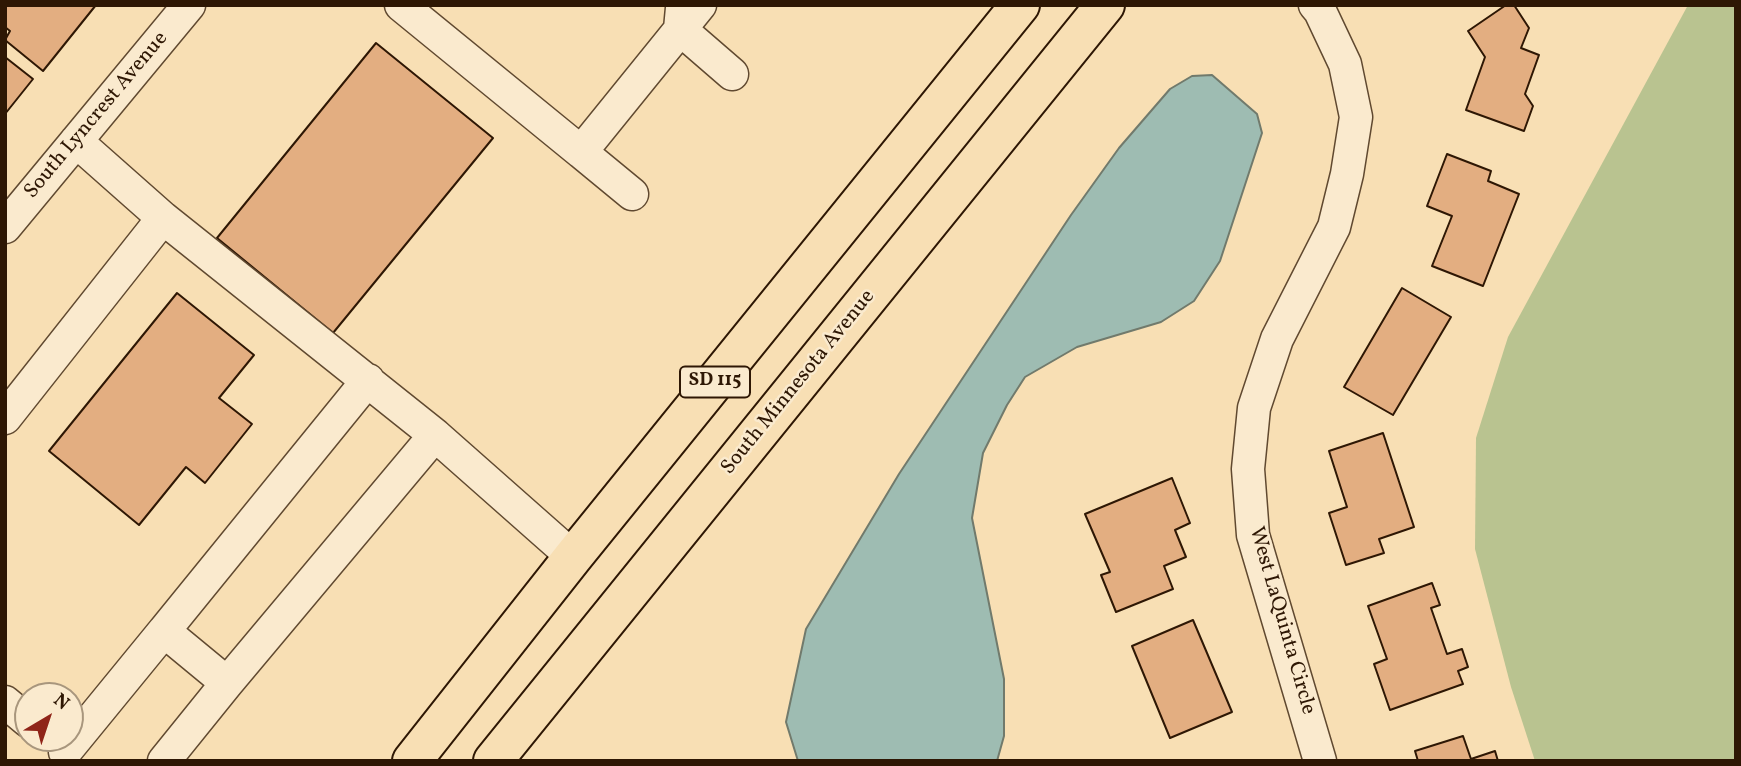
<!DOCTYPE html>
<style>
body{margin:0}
#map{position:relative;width:1741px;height:766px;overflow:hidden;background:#f8dfb4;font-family:Vollkorn,serif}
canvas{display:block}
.frame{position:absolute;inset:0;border:7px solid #2e1704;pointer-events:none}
.north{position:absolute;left:14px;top:682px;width:70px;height:70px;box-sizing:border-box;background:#faeace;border:2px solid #a8967d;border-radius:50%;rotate:39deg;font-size:19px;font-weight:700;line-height:28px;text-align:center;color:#2e1704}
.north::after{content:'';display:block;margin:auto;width:24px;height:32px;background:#8f2418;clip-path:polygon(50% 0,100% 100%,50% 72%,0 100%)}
</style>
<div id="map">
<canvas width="1741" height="766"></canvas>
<div class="frame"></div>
<div class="north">N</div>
</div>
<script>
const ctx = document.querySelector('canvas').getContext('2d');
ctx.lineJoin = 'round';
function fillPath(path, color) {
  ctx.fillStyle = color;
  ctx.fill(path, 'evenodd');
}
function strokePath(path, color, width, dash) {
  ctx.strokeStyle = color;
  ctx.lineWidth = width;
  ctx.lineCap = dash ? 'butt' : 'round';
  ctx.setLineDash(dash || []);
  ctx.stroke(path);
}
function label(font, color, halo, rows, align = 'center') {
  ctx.font = font + ' Vollkorn,serif';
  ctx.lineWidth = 5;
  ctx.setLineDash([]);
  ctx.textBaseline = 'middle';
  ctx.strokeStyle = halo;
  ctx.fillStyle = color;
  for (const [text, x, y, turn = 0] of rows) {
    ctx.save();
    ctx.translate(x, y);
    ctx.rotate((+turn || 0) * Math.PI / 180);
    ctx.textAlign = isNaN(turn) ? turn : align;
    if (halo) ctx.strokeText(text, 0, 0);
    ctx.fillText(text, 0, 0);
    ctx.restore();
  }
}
const green = new Path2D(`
 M1688,5H1736V761H1535L1511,687L1475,549L1476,438L1508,337Z`);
const water = new Path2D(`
 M1212,75L1257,114L1262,133L1220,261L1194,301L1161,322L1077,347L1025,377L1007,405L983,453L972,518L1004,679V736L997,761H798L786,722L806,629L899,474L1071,215L1119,148L1170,89L1192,76Z`);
const building = new Path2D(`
 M5,5H96L43,71L5,40L10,31L5,27Z
 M1506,5H1514L1529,28L1521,48L1539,55L1525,94L1533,106L1524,131L1466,110L1485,57L1468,31Z
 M376,43L493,138L333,333L217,238Z
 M5,57L33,79L5,114Z
 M1447,154L1491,171L1488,181L1519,194L1483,286L1432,266L1452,216L1427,206Z
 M1402,288L1451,317L1393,415L1344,387Z
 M177,293L254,355L219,398L252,424L205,483L186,467L139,525L49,451Z
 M1383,433L1414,527L1379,539L1384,553L1346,565L1329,513L1347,507L1329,451Z
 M1172,478L1190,523L1175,530L1186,557L1164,566L1173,589L1116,612L1101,575L1110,572L1085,514Z
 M1432,583L1440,605L1431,608L1447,654L1462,649L1468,667L1458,671L1463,684L1390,710L1374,664L1387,659L1368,606Z
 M1193,620L1232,712L1170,738L1132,646Z
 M1463,736L1471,759L1495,751L1498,761H1418L1415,751Z`);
const minor = new Path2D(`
 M401,5L581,152L700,5
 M1315,5L1320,11L1345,64L1356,117L1347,174L1334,227L1277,339L1254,408L1248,469L1253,535L1320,761
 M682,8L680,29L732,74
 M76,141L163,218L435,435L573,557
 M581,152L632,194
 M5,227L189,5
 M368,380L164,631L227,683L435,435
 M5,418L163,218
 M5,702L28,721
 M65,752L164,631
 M164,761L227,683`);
const major = new Path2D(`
 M412,761L573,557L1020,5
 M493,761L1105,5`);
const shields = [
 [715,382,70]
];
const shieldNames = [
 ["SD 115",715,382]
];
const streetNames = [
 ["South Lyncrest Avenue",97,116,-50],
 ["South Minnesota Avenue",799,383,-51],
 ["West LaQuinta Circle",1281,621,74]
];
fillPath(green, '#b9c390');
fillPath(water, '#9ebcb2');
strokePath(water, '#717a6c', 2);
fillPath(building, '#e3ae81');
strokePath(building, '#2e1704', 2);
strokePath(minor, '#604930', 35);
strokePath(major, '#2e1704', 42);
strokePath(minor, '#faeace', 32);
strokePath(major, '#f8dfb4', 38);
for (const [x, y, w] of shields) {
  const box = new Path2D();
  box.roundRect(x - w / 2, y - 15.5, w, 31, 5);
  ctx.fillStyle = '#faeace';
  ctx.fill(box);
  strokePath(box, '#2e1704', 2);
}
label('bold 19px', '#2e1704', null, shieldNames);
label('21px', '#2e1704', '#faeace', streetNames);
</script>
